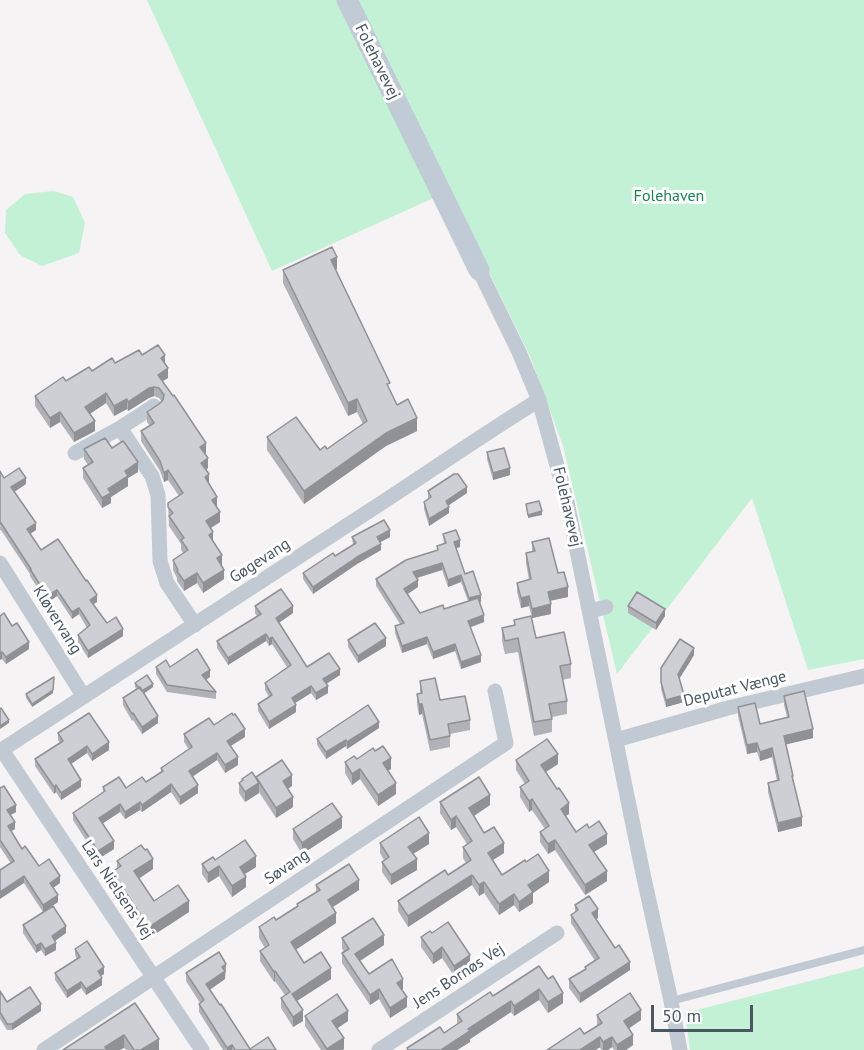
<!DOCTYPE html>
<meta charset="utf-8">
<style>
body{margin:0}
#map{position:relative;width:864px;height:1050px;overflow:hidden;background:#f5f3f3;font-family:"PT Sans",sans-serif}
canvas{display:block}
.scale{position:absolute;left:651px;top:1005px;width:102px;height:27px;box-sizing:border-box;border:3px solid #4a5661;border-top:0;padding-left:8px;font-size:18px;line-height:21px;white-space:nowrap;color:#4a5661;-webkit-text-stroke:4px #fff;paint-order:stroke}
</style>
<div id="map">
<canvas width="864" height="1050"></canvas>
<div class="scale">50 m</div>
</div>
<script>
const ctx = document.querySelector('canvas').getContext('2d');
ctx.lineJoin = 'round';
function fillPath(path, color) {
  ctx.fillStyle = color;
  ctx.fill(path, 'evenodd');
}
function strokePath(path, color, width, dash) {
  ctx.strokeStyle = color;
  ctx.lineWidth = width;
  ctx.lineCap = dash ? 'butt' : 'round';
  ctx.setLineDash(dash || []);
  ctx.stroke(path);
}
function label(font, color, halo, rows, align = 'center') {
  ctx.font = font + ' "PT Sans",sans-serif';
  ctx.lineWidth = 6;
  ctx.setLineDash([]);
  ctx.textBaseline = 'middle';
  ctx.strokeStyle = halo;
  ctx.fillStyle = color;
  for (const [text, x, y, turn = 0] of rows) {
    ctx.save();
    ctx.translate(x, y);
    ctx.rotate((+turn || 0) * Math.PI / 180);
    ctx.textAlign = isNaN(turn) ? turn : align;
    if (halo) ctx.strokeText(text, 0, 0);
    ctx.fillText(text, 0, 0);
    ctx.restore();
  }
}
const green = new Path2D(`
 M147,0H864V659L808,670L752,498L617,674L563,446L530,356L449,191L272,271Z
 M54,191L73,197L85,223L79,253L42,266L20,255L5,233L6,210L25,194Z
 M864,967V1050H690L685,1013Z`);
const lane = new Path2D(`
 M671,1001L864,950`);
const street = new Path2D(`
 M479,270L519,352L539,400L567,502L642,869L671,1001L680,1050
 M120,428L154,406
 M75,453L120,428L152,476L158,495L160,561L167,583L195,625
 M0,563L84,697
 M590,611L606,607
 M616,740L728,708L864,676
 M2,750L202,1050
 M0,751C121,673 242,594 363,515C422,477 479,437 539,400
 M44,1050L506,743L495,691
 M379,1050L557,933`);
const secondary = new Path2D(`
 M347,0L479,270`);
const wall = new Path2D(`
 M337,269L336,270L397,405L417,431L386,446L304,504L267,450V437L320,450L327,449L363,424L357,412L348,416L283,283V270Z
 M142,355L165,364L168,378L162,381L206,453L205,454L208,468L206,470L209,483L217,507L220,522L211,528L213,542L222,565H221L224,579L203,593L197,583L184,591L177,581V578L173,570V560L183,553L181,550V544L169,526L168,503L179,496L168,480L164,482L160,471L141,441V431L150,426L147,422V412L162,402L159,398L154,396L149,398L128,411L127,409L114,416L106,403L90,414L95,431L74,442L60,422L50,428L35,406V396L66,381L92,371Z
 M112,448L138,472L128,478V486L111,497V503L102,508L83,478V468L88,465L84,459V449Z
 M487,452L510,475L493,480L487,459Z
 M4,478L26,484L14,492L36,530L30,534L41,550L97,602L93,604L107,623L123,636L88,658L78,642V635L87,628L79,614L72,619L57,596L47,603L30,576V574L1,530H0Z
 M428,491L467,493L449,505V513L429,526L424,509V502L429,499L428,498Z
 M443,534L460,547L456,548L465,574L481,602H480L484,622L471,627L481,662L461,669L455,651L433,659L427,644L402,653L395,633V626L400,624L376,586V579L437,551V546L444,544ZM442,570L448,587L461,582L468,601L444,609L420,613L408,594L418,587L417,578Z
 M352,537H390L380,542L381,550L357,564L313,594L303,579V573L335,556L353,545Z
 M532,542L558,573L568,597L550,601L551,614L532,618L529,606L521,608L517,592V583L529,580L526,563V553L532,552Z
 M255,606L293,613L279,622L307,667L340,675L326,684L328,693L316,700L311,693L295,703L296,712L269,729L258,711V704L269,697L265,690V683L287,667L272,644L269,646L266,641L228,665L217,648V641L257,616L255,613Z
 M628,606L665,616L656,630L628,613Z
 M0,616L12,626L29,649L6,664L2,659Z
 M514,620L536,638L571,664V678L562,680L567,701V714L552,717V732L534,736L518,652L505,654L502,641V628L514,625Z
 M348,640L386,646L358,663L348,647Z
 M694,655L679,679L684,702L666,707L661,689V668Z
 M156,667H170L210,677L206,680L216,692V699L167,692L156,674Z
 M54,677L53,693L32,707L26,698V694Z
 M420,681L440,700L470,720V730L450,734V747L430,751L422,714L419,715L417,705V694L420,693Z
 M135,683L153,687L144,694L158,723L142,734L133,720L132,721L123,705V698L137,689L135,687Z
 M784,696L813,738L786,744L802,826L778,832L768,792V783L777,781L772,757L760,761L757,752L747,754L738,716V707L760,724L787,717L784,705Z
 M214,725L245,737L231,746L238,765L225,773L217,760L193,776L198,793L180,805L171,792L142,812L140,810L125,819L120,812L102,823L114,849L98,859L73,820V813L103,793V787L126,788L146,782L161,772V768L189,750L184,742V734Z
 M379,728L347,749L346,746L326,759L317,745V739Z
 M58,733L109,750L92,761L87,753L71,764L81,787L61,800L56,792L54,794L35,766V759L60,743L58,740Z
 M357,759L391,769L388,771L396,794L378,806L360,779L352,785L345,773V762Z
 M516,760L558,764L546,772L569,814L565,816L576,832L589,828L607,844L594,852L607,881L585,895L555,850L548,854L540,842V832L545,829L532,810L529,812L520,797V787L525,784L516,770Z
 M256,778L292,786L287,789L293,807L276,818L259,792V793L245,802L239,793V783L242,781V779Z
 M0,788L16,812L10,815L15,829L11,831L22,849L39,866L60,883L53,888L58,902L43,912L0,847Z
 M440,802L490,805L474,816L484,833L504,853L493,860L502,875L526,862L549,882L533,893V903L519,912L514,905L499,915L484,893L479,896L472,885L408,927L398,911V901L448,875L466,863L463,858V847L467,844L456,827L451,830L440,813Z
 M342,828L302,854L293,839V829Z
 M380,843L429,844L413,854L417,870L391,885L382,872V862L384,860L380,853Z
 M145,850L153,869L139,878L154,901L189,912L149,938L112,882V872L117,868V861Z
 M202,864L256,867L245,874L246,887L232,897L219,876L208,883L202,874Z
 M316,885L359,890L333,907L336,923L295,950L304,963L331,979L297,1001L303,1021L293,1027L281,1008V998L285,995L275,981L274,982L260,961V951L265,948L259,938V927L276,920L297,906V904L316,892Z
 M575,905L598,918L596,919L630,970L580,1003L569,988V979L585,969V967L595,961L571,923V915L575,912Z
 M23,925L66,933L55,941L56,950L45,956L41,950L36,953L23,933Z
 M432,933L470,965L454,976L442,958L433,964L421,947V937Z
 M342,938L384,945L360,961L369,974L403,989L402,990L407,1007L390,1018L379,999L370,1005L342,963V953L344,952L342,948Z
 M75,949L104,974L101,976L102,985L86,995L81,988L67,998L55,980V973L77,959L75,955Z
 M539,966L563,1003L548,1013L539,1000L514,1016L511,1012L470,1039V1042L457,1050H407V1048L444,1033L457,1024V1014L493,996Z
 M226,972L225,973V979L210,990L250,1049L276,1050H223L199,1012V1004L200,1003L186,981V973Z
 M0,991L7,1002L41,1011L12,1030H7L0,1019Z
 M135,1003L159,1050H126L124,1048L63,1050Z
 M597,1015L641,1020L628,1028L633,1045L626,1050H614L612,1047L608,1050H602L584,1034L597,1026Z
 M305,1016L348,1021L337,1028L344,1049L342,1050H321L305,1026Z`);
const shadedWall = new Path2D(`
 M337,257V269L331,272V260Z
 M165,355V365L161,358Z
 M168,368V378L158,384V375Z
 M154,387V396L149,398L128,411V402L149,388Z
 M106,393V403L85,417V407Z
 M127,399V409L114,416V406Z
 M357,399V412L348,416V403Z
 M60,412V422L50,428V418Z
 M417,418V431L386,446L304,504V491L386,433Z
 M95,421V431L74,442V433Z
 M206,443V453L200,457V447Z
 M208,458V468L201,473V463Z
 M138,462V472L128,478V486L111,497V503L102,508V498L108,489L125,471Z
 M510,468V475L493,480V473Z
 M168,470V480L164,482V473Z
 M209,474V484L205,477Z
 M26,478V484L11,494V487Z
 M467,487V493L446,507V501Z
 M217,497V507L212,510V500Z
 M449,507V513L429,526V519Z
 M542,511V515L528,518V515Z
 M220,512V522L206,531V521Z
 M36,523V530L27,536V529Z
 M390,530V537L377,544V537Z
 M213,532V542L209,535Z
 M460,540V547L454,549V542Z
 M381,544V550L357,564L313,594V587L357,557Z
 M222,555V565L217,568V558Z
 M442,563V570L413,579V572Z
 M224,570V579L203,593V583Z
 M197,573V583L184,591V581Z
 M461,575V582L448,587V580Z
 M418,580V587L404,596V589Z
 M568,587V597L548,601V592Z
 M57,590V596L47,603V596Z
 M97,595V602L90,606V600Z
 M481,595V602L469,605V598Z
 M529,596V606L521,608V598Z
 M551,604V614L532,618V609Z
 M293,606V613L276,625V618Z
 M79,608V614L72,619V612Z
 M665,609V616L656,630V623Z
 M484,615V622L468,628V621Z
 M123,629V636L88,658V651Z
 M266,634V641L228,665V658Z
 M272,637V644L269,646V639Z
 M427,637V644L402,653V646Z
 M386,638V646L358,663V656Z
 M29,642V649L6,664V657Z
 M455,644V651L433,659V652Z
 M694,648V655L678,681V674Z
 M2,652V659L0,660V653Z
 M481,655V662L461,669V662Z
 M340,669V675L323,686V679Z
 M210,670V677L202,682V675Z
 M153,684V687L141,695V692Z
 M311,686V693L292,705V698Z
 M328,686V693L316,700V693Z
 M53,690V693L32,707V704Z
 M684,695V702L666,707V700Z
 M419,704H422V714L419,715Z
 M296,705V712L269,729V722Z
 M158,716V723L142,734V727Z
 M9,720V723L0,729V726Z
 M379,722V728L347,749V742Z
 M245,729V737L227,748V741Z
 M813,729V738L784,745V736Z
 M346,740V746L326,759V752Z
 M109,742V750L92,761V754Z
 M757,743V752L747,754V745Z
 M87,746V753L68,766V759Z
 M772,748V757L760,761V752Z
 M217,753V760L189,779V771Z
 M558,754V764L541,775V765Z
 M238,757V765L225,773V765Z
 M391,758V769L383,774V763Z
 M360,769V779L352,785V774Z
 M292,775V786L283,792V781Z
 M81,780V787L61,800V793Z
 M259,783V793L245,802V792Z
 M396,783V794L378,806V795Z
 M171,784V792L142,812V805Z
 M56,785V792L54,794V787Z
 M198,785V793L180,805V797Z
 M490,795V805L469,819V808Z
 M293,797V807L276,818V808Z
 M532,799V810L529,812V801Z
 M140,802V810L125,819V812Z
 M569,803V814L561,819V809Z
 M120,804V812L99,826V818Z
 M16,805V812L7,817V810Z
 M456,816V827L451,830V820Z
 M342,817V828L302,854V843Z
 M802,817V826L778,832V823Z
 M15,822V829L8,833V826Z
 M429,833V844L408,857V847Z
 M607,834V844L589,855V845Z
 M555,840V850L548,854V844Z
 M114,841V849L98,859V851Z
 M504,843V853L488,863V853Z
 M256,856V867L240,877V867Z
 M153,859V869L134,882V871Z
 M417,859V870L391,885V875Z
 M219,866V876L208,883V873Z
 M549,871V882L533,893V903L519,912V902L528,885Z
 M607,871V881L585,895V885Z
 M472,875V885L408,927V916Z
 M24,876V883L0,899V892Z
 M60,876V883L50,890V883Z
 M246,877V887L232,897V886Z
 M359,880V890L328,910V900Z
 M484,882V893L479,896V885Z
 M514,894V905L499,915V904Z
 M58,895V902L43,912V905Z
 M189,901V912L149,938V927Z
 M598,909V918L592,921V913Z
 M336,913V923L291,953V942Z
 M66,926V933L52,943V936Z
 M384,935V945L355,964V954Z
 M41,943V950L36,953V946Z
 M56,943V950L45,956V949Z
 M442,947V958L433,964V954Z
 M470,955V965L454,976V966Z
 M630,962V970L580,1003V994Z
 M226,964L225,979L206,992V984L222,967Z
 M104,967V974L98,978V971Z
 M331,968V979L292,1004V994Z
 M275,971V981L274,982V972Z
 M102,978V985L86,995V989Z
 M403,979V989L397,993V983Z
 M81,982V988L67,998V991Z
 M379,989V999L370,1005V995Z
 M539,989V1000L514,1016V1006Z
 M563,993V1003L548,1013V1002Z
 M407,997V1007L390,1018V1008Z
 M511,1001V1012L470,1039V1042L457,1050H441L468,1029Z
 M41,1004V1011L12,1030V1024Z
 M303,1010V1021L293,1027V1017Z
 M641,1010V1020L624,1032V1021Z
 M348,1011V1021L332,1032V1021Z
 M124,1035V1048L120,1050H105V1047Z
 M633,1035V1045L626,1050H617V1045Z
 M600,1037V1047L596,1050H580Z
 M612,1037V1047L608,1050H603V1042Z
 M344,1038V1049L342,1050H327V1049Z
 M159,1039V1050H141Z
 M232,1045V1050H227V1048Z`);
const building = new Path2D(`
 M332,247L337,257L331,260L390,383L387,384L397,405L408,399L417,418L386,433L304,491L267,437L296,417L320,450L325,446L327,449L367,421L357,399L348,403L283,270Z
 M158,345L165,355L161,358L168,368L158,375L173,396L174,395L206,443L200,447L208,458L201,463L209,474L205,477L217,497L212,500L220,512L206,521L213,532L209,535L222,555L217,558L224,570L203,583L197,573L184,581L177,571L178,570L173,560L188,550L181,540L184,538L169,516L173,513L168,507V503L183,493L168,470L164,473L160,461L141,431L154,423L147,412L159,404L163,400L164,395L159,388L154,387L149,388L128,402L127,399L114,406L106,393L85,407L95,421L74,433L60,412L50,418L35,396L63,377L66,381L89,367L92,371L112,358L115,363L139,350L142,355Z
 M105,438L112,448L123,441L124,442L138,462L125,471L128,476L108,489L111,493L102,498L83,468L93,462L84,449Z
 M504,448L510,468L493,473L487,452Z
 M19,468L26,478L11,487L36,523L27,529L41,550L58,539L86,581L87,580L97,595L90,600L107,623L116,617L123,629L88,651L78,635L90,625L79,608L72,612L57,590L47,596L30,569H31L1,523L0,524V471L4,478Z
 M454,474H458L467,487L446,501L449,507L429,519L424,502L431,497L428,491Z
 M539,501L542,511L528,515L526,504Z
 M384,520L390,530L377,537L381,544L357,557L313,587L303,573L333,553L335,556L356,543L352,537Z
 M456,530L460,540L454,542L465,574L473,571L481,595L469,598L461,575L448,580L442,563L413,572L418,580L404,589L420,613L443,605L444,609L478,598L484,615L468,621L481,655L461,662L455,644L433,652L427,637L402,646L395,626L404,623L376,579L406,560L438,550L437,546L446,543L443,534Z
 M549,538L558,573L564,572L568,587L548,592L551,604L532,609L529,596L521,598L517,583L531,579L526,553L535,551L532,542Z
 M281,589L293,606L276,618L307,667L329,653L340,669L323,679L328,686L316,693L311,686L292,698L296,705L269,722L258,704L272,695L265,683L291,665L272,637L269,639L266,634L228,658L217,641L261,614L255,606Z
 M637,592L665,609L656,623L628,606Z
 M4,613L12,626L17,623L29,642L6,657L2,652L0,653V616Z
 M531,616L536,638L564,632L571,664L560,666L567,701L549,704L552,719L534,722L518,638L505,641L502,628L515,625L514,620Z
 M375,623L386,638L358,656L348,640Z
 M680,639L694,648L678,674L684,695L666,700L661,682V668Z
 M197,649L210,670L202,675L216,692L167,685L156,667L166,660L170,667Z
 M147,675L153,684L142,691L135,683Z
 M54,677L53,690L32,704L26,694Z
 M435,678L440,700L465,696L470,720L448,724L450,736L430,740L422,704H419L417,694L422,693L420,681Z
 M140,687L158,716L142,727L133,713L132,714L123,698Z
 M804,691L813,729L784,736L793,776H792L802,817L778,823L768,783L779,780L772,748L760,752L757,743L747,745L738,707L755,703L760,724L789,717L784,696Z
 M368,705L379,722L347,742L346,740L326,752L317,739Z
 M1,708L9,720L0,726V709Z
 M89,713L109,742L92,754L87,746L68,759L81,780L61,793L56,785L54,787L35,759L63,741L58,733Z
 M232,713L233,715L235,714L245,729L227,741L238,757L225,765L217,753L189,771L198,785L180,797L171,784L142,805L140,802L125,812L120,804L99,818L114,841L98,851L73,813L105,791L103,787L119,777L126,788L142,777L146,782L163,771L161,768L192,747L184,734L209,718L214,725Z
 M547,739L558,754L541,765L557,789L559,788L569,803L561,809L576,832L587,824L589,828L599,821L607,834L589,845L607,871L585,885L555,840L548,844L540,832L549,826L532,799L529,801L520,787L529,781L516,760Z
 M383,746L391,758L383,763L396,783L378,795L360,769L352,774L345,762L354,756L357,759L373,748L375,751Z
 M282,760L292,775L283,781L293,797L276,808L256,777Z
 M252,772L259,783L245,792L239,783L243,780L242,779Z
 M479,777L490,795L469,808L484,833L494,827L504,843L488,853L502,875L525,860L526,862L538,854L549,871L528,885L533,892L519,902L514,894L499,904L484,882L479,885L472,875L408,916L398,901L445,870L448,875L471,860L463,847L472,841L456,816L451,820L440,802Z
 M4,786L16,805L7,810L15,822L8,826L22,849L25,846L39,866L49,859L60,876L50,883L58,895L43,905L24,876L0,892V870L14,861L0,840V788Z
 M332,803L342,817L302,843L293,829Z
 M419,817L429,833L408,847L417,859L391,875L382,862L389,857L380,843Z
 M245,840L256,856L240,867L246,877L232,886L219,866L208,873L202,864L213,857L215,860Z
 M141,845L145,850L147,849L153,859L134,871L154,901L178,885L189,901L149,927L112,872L121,866L117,861Z
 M349,864L359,880L328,900L336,913L291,942L304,963L321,952L331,968L292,994L303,1010L293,1017L281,998L290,992L275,971L274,972L260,951L269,945L259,927L274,917L276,920L298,906L297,904L320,890L316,885Z
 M589,896L598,909L592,913L615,948L619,945L630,962L580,994L569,979L586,969L585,967L599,958L571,915L578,910L575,905Z
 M53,906L66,926L52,936L56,943L45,949L41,943L36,946L23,925Z
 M373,918L384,935L355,954L369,974L392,959L403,979L397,983L407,997L390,1008L379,989L370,995L342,953L349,949L342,938Z
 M448,922L470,955L454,966L442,947L433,954L421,937L430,931L432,933Z
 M87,941L104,967L98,971L102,978L86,989L81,982L67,991L55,973L80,957L75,949Z
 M219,952L226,964L222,967L225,971L206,984L220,1005L221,1004L250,1049L268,1037L276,1050H235L232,1045L227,1048L199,1004L204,1000L186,973Z
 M539,966L548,979L553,976L563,993L548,1002L539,989L514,1006L511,1001L468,1029L470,1031L441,1050H408L407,1048L440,1027L444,1033L462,1021L457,1014L490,992L493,996Z
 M30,987L41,1004L12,1024H7L0,1012V991L7,1002Z
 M630,993L641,1010L624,1021L633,1035L617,1045L612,1037L603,1042L600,1037L580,1050H547L580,1028L584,1034L602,1023L597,1015Z
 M337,994L348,1011L332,1021L344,1038L327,1049L305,1016Z
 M135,1003L159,1039L141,1050H134L124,1035L105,1047L107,1050H63Z`);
const streetNames = [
 ["Folehavevej",377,62,64],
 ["Folehavevej",567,507,77],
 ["Gøgevang",260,561,-33],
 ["Kløvervang",57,620,58],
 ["Deputat Vænge",735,689,-14],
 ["Søvang",287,867,-34],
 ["Lars Nielsens Vej",117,890,56],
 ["Jens Bornøs Vej",459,976,-33]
];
const parkNames = [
 ["Folehaven",669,196]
];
fillPath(green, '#c3f1d5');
strokePath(lane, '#c1cad2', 8);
strokePath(street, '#c1cad2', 15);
strokePath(secondary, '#c1cbd6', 21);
fillPath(wall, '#b0b2b7');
fillPath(shadedWall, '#909195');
fillPath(building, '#cdcfd5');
strokePath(building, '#909195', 1.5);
label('16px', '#4a5661', '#fff', streetNames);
label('16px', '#17864f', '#fff', parkNames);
</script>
